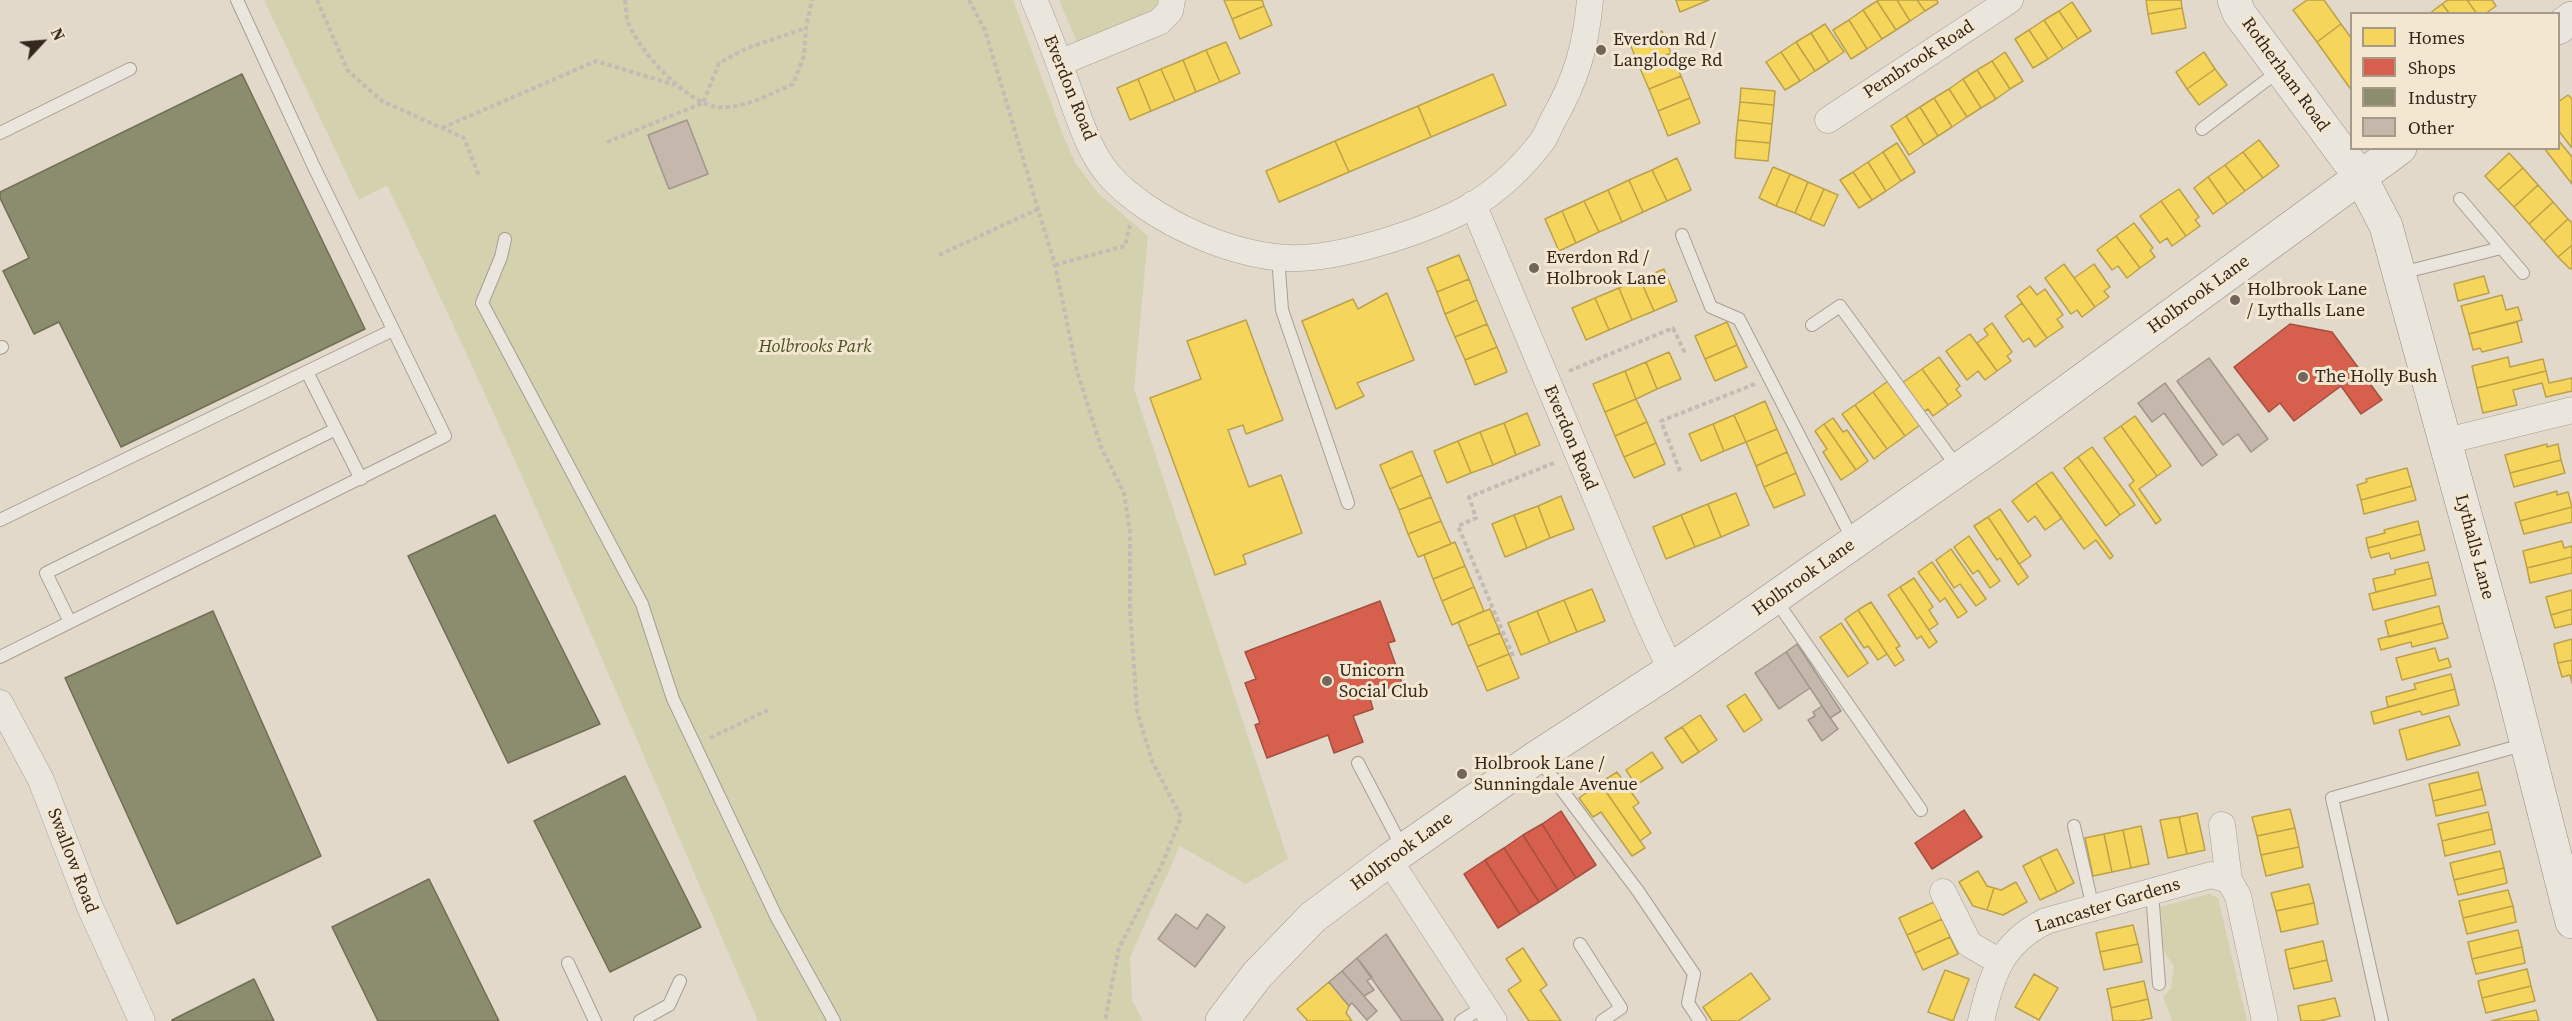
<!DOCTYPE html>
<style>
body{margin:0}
#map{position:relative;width:2572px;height:1021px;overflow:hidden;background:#e2d9cb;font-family:"Source Serif 4",serif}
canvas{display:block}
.legend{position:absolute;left:2350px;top:12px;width:210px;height:138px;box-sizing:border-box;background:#f4e7d1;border:2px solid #a89a89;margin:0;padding:8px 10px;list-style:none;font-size:18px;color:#35271d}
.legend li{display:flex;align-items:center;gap:12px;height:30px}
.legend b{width:30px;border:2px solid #a89a89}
.north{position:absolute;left:12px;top:12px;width:60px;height:60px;-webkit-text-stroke:4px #f4e7d1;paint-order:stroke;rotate:64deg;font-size:16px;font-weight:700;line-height:24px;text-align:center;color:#35271d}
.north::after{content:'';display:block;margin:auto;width:21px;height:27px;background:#35271d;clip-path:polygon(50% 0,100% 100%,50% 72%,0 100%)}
</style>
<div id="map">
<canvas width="2572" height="1021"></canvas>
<ul class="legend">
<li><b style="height:16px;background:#f6d55c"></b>Homes</li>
<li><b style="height:16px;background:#d6604d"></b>Shops</li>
<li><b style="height:16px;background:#8c8c6e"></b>Industry</li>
<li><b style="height:16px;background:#c6b7ac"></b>Other</li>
</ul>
<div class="north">N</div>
</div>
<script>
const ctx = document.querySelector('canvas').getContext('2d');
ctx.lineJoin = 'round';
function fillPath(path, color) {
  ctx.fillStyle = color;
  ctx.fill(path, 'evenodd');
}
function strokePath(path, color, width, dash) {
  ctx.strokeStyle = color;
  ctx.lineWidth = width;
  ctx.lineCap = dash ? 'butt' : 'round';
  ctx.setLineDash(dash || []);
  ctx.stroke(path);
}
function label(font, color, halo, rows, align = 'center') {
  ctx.font = font + ' "Source Serif 4",serif';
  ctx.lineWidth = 6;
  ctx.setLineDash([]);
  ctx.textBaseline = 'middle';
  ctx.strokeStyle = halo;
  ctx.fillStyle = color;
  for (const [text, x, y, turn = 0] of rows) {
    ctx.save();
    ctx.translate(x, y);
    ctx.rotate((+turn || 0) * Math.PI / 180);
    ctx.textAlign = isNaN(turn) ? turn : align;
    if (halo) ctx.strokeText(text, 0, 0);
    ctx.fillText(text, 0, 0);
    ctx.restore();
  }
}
const green = new Path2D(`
 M264,0H1013L1065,140L1076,164L1098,193L1148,236L1134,389L1288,859L1246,884L1180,846L1130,957L1132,1000L1143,1021H758C637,741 520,460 387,185L359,200Z
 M1059,0H1160L1157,10L1077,42Z
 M2209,894L2218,898L2247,1021H2172L2163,997L2171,988L2174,966L2162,949L2160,907Z`);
const homes = new Path2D(`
 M1224,0H1262L1264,6L1232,19Z
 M1676,0H1709L1680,12Z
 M1879,0H1897L1910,21L1896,30L1877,1Z
 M1897,0H1917L1925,11L1910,21Z
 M1917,0H1937L1938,3L1925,11Z
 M2146,0H2181L2182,8L2148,14Z
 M2307,0H2324L2341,24L2317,42L2293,10Z
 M2448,0H2467L2477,14H2450L2442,4Z
 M2467,0H2492L2496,6L2485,14H2477Z
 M1877,1L1896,30L1882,39L1863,10Z
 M2072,2L2091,31L2078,39L2059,11Z
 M2442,4L2450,14H2429Z
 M1264,6L1272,25L1240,39L1232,19Z
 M2182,8L2186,28L2152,34L2148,14Z
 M1863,10L1882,39L1867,49L1849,20Z
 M2059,11L2078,39L2063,49L2044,20Z
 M1849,20L1867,49L1851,59L1833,30Z
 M2044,20L2063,49L2048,59L2029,30Z
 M1825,24L1844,52L1829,62L1811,33Z
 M2341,24L2352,39V91L2317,42Z
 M2029,30L2048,59L2033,68L2015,39Z
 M1662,31L1671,53L1639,66L1630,44Z
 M1811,33L1829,62L1815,71L1796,42Z
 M1226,42L1240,73L1220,82L1206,50Z
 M1796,42L1815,71L1800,81L1781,52Z
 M1206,50L1220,82L1196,92L1183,60Z
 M1781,52L1800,81L1785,90L1766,62Z
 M2005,52L2023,81L2010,89L1992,61Z
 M2204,52L2215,69L2187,89L2176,72Z
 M1671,53L1681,76L1649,89L1639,66Z
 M1183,60L1196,92L1175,101L1161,69Z
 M1992,61L2010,89L1996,99L1977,70Z
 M1161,69L1175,101L1151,111L1138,79Z
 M2215,69L2227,85L2199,105L2187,89Z
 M1977,70L1996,99L1981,108L1963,79Z
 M1493,74L1506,105L1431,137L1418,106Z
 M1681,76L1690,98L1658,111L1649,89Z
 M1138,79L1151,111L1130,120L1117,88Z
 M1963,79L1981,108L1967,117L1949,89Z
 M1741,88L1775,91L1774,105L1740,102Z
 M1949,89L1967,117L1952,127L1934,98Z
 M2568,95L2572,99V148L2558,130V102Z
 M1690,98L1700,123L1668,136L1658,111Z
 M1934,98L1952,127L1938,136L1920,107Z
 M1740,102L1774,105L1772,124L1738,120Z
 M1418,106L1431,137L1349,172L1335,141Z
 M1920,107L1938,136L1924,145L1906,116Z
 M1906,116L1924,145L1909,155L1891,126Z
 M1738,120L1772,124L1770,143L1736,140Z
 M1736,140L1770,143L1768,161L1735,158Z
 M2259,140L2279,166L2263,178L2243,152Z
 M2558,140L2572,157V184L2544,148H2558Z
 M1335,141L1349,172L1279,202L1266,171Z
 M1897,143L1915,172L1901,181L1883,152Z
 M1883,152L1901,181L1886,191L1868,162Z
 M2243,152L2263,178L2245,191L2225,165Z
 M2509,153L2523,168L2498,190L2485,176Z
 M1677,158L1691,190L1667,201L1652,170Z
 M1868,162L1886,191L1872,200L1853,172Z
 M2225,165L2245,191L2227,204L2208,177Z
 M1773,167L1790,174L1776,206L1759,198Z
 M2523,168L2538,185L2514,207L2498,190Z
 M1652,170L1667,201L1643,212L1629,180Z
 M1853,172L1872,200L1859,208L1840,180Z
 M1790,174L1808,182L1795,213L1776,206Z
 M2208,177L2227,204L2213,214L2194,188Z
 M1629,180L1643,212L1622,222L1608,190Z
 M1808,182L1824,189L1810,220L1795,213Z
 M2538,185L2553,202L2529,224L2514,207Z
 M1824,189L1838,195L1824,226L1810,220Z
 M2179,189L2199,217L2195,220L2200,226L2186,236L2161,201Z
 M1608,190L1622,222L1599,232L1584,201Z
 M1584,201L1599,232L1576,243L1562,211Z
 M2161,201L2186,236L2172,246L2167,238L2160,243L2140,216Z
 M2553,202L2568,219L2544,241L2529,224Z
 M1562,211L1576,243L1559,251L1545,219Z
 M2568,219L2572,223V245L2558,257L2544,241Z
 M2134,223L2153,248L2150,250L2155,257L2140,268L2116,236Z
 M2116,236L2140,268L2127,278L2118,266L2112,270L2097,250Z
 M2572,245V268L2570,269L2558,257Z
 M1459,255L1469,279L1437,292L1427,268Z
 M2064,264L2095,307L2082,317L2077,310L2071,314L2045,278Z
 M2094,264L2110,287L2104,291L2109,297L2095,307L2074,278Z
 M1664,269L1677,301L1654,311L1640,279Z
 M2484,276L2489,293L2458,301L2454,284Z
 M1469,279L1477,300L1445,314L1437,292Z
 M1640,279L1654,311L1632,320L1619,288Z
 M2030,286L2037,295L2045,289L2063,315L2057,319L2063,327L2047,338L2017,296Z
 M1619,288L1632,320L1609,330L1595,298Z
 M1387,293L1414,360L1357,383L1364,396L1336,409L1302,321L1353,299L1358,309Z
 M2502,295L2506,310L2518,307L2522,320L2469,334L2461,306Z
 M1595,298L1609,330L1586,340L1572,308Z
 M1477,300L1487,324L1455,337L1445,314Z
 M2022,303L2047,338L2035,347L2029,338L2023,342L2005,316Z
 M1246,320L1283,420L1246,434L1243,425L1228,430L1249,487L1281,475L1302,533L1243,555L1246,564L1215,575L1150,398L1201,379L1187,341Z
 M1727,322L1737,345L1705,359L1695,336Z
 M2517,322L2522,342L2482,352L2480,348L2473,350L2469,334Z
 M1992,323L2012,352L2007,356L2011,361L1997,371L1977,343L1988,335L1984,329Z
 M1487,324L1497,347L1465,360L1455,337Z
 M1970,334L1997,371L1985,380L1978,371L1967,380L1946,351Z
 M1737,345L1747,367L1715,381L1705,359Z
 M1497,347L1507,372L1475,385L1465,360Z
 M1669,352L1681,379L1657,389L1646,362Z
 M1939,357L1960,386L1956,389L1961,396L1948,405L1922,369Z
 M2508,357L2510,367L2543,359L2546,371L2477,388L2472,366Z
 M1646,362L1657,389L1636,399L1625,371Z
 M1922,369L1948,405L1933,416L1928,409L1923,412L1902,383Z
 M1625,371L1636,399L1605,412L1593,384Z
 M2546,371L2549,383L2572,378V391L2546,397L2542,383L2513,390L2517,405L2483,413L2477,388Z
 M1888,381L1920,425L1905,436L1873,392Z
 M1873,392L1905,436L1887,449L1855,405Z
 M1636,399L1647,422L1615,436L1605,412Z
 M1765,401L1777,429L1746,442L1734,415Z
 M1855,405L1887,449L1874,459L1842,414Z
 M1527,413L1540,445L1516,455L1504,423Z
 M1734,415L1746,442L1724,451L1713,424Z
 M2135,416L2171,466L2157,476L2121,426Z
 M1833,418L1843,432L1847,430L1868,461L1856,470L1824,424Z
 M1647,422L1656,443L1624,457L1615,436Z
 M1504,423L1516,455L1493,465L1480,432Z
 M1713,424L1724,451L1701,461L1689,434Z
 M1824,424L1856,470L1841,480L1823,452L1827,449L1815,431Z
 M2121,426L2157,476L2139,489L2161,520L2156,524L2129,485L2134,481L2104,438Z
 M1777,429L1787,452L1756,466L1746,442Z
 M1480,432L1493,465L1471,473L1458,441Z
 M1458,441L1471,473L1447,483L1434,451Z
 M1656,443L1665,464L1634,478L1624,457Z
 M2547,444V447L2558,444L2561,460L2510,473L2505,455Z
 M2092,447L2135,505L2120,515L2078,457Z
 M1412,451L1422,475L1390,489L1380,465Z
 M1787,452L1796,473L1764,487L1756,466Z
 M2078,457L2120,515L2106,526L2064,468Z
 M2561,460L2565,473L2514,487L2510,473Z
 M2407,468L2412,486L2361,500L2357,485L2367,482L2366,479Z
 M2052,472L2113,556L2110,559L2096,540L2084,549L2036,483Z
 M1796,473L1805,495L1774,508L1764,487Z
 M1422,475L1431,497L1399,510L1390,489Z
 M2036,483L2062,518L2045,530L2035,516L2028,522L2012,501Z
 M2412,486L2416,500L2364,514L2361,500Z
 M2557,491V495L2568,492L2572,507L2520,521L2515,503Z
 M1736,493L1749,525L1721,537L1708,504Z
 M1561,496L1574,529L1550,538L1538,506Z
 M1431,497L1441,521L1408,534L1399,510Z
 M1708,504L1721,537L1695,547L1681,515Z
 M1538,506L1550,538L1527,548L1514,515Z
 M2572,507V522L2524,534L2520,521Z
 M2000,509L2031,556L2019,564L1988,517Z
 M1514,515L1527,548L1505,557L1492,524Z
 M1681,515L1695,547L1666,559L1653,527Z
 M1988,517L2028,577L2018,585L2000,558L1997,560L1974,526Z
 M1441,521L1451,544L1418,557L1408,534Z
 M2418,521L2421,534L2368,548L2366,538L2385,533L2384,530Z
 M2421,534L2425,550L2391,559L2389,553L2371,558L2368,548Z
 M1969,536L2000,581L1990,588L1978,570L1973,574L1954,547Z
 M2562,541L2564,548L2572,546V557L2527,568L2523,551Z
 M1455,542L1465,566L1433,579L1424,555Z
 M1951,549L1986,599L1976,606L1960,584L1954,588L1936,560Z
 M2572,557V573L2530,583L2527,568Z
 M1932,562L1967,612L1958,618L1945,598L1940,602L1918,572Z
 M2428,562L2432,578L2376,592L2373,579L2395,574V570Z
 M1465,566L1474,587L1442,601L1433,579Z
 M1914,578L1933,607L1929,610L1938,624L1929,630L1900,587Z
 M2432,578L2436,595L2373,610L2369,594Z
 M1474,587L1484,611L1452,625L1442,601Z
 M1900,587L1937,642L1929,648L1921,636L1917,639L1888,595Z
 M1592,589L1605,621L1577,632L1564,600Z
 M2572,590V609L2551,615L2546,597Z
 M1564,600L1577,632L1550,643L1537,611Z
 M1871,602L1900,646L1896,648L1904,660L1895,666L1858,610Z
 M2439,606L2443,623L2389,637L2385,621Z
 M1490,609L1500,633L1468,646L1458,622Z
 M2572,609V624L2555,628L2551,615Z
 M1858,610L1887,654L1878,660L1868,646L1864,648L1845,619Z
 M1537,611L1550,643L1521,655L1508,623Z
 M1841,623L1868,663L1848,677L1820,637Z
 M2443,623L2448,638L2412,647L2411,642L2381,650L2378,639Z
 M1500,633L1509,654L1477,667L1468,646Z
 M2572,639V660L2558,663L2554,644Z
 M2435,648L2439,661L2448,658L2451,667L2402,680L2396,658Z
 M1509,654L1519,678L1487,691L1477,667Z
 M2572,660V683L2570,675L2562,677L2558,663Z
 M2451,674L2455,689L2388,707L2386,697L2416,689L2414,684Z
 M2455,689L2459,705L2422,715L2420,711L2374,724L2371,712Z
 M1745,694L1762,720L1744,732L1727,706Z
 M1700,715L1717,740L1699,752L1682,727Z
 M2449,716L2460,745L2407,760L2399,730Z
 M1682,727L1699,752L1682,763L1665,738Z
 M1652,752L1663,768L1636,785L1626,770Z
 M1617,772L1639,803L1633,807L1651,833L1640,841L1600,783Z
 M2478,772L2482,789L2433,801L2429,784Z
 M1600,783L1645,848L1632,856L1601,812L1593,817L1579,798Z
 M2482,789L2486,805L2436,816L2433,801Z
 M2290,809L2295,828L2257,836L2252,817Z
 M2488,812L2492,829L2442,841L2438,824Z
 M2197,813L2205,850L2187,854L2179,817Z
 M2179,817L2187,854L2168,858L2160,820Z
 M2141,826L2149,864L2131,868L2123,830Z
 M2295,828L2299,847L2261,855L2257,836Z
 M2492,829L2495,844L2445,856L2442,841Z
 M2123,830L2131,868L2112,872L2104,834Z
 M2104,834L2112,872L2093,876L2085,838Z
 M2299,847L2303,867L2266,876L2261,855Z
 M2057,849L2074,883L2057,892L2040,857Z
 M2500,851L2504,868L2454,880L2450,863Z
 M2040,857L2057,892L2040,900L2023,866Z
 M2504,868L2507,883L2458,895L2454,880Z
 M1978,871L1987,886L1994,888L1987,910L1973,906L1959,882Z
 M2016,882L2027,902L2003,915L1987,910L1994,888L2001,890Z
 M2309,884L2314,903L2276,911L2271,893Z
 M2508,890L2513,906L2463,918L2459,901Z
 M1934,902L1942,919L1907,935L1899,918Z
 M2314,903L2318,924L2281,932L2276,911Z
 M2513,906L2516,922L2467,934L2463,918Z
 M1942,919L1950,937L1915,953L1907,935Z
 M2133,925L2138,944L2100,952L2096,933Z
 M2518,930L2522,947L2472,959L2468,942Z
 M1950,937L1958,954L1923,970L1915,953Z
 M2323,941L2327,960L2289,969L2285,950Z
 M2138,944L2142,962L2104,970L2100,952Z
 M2522,947L2525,963L2476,974L2472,959Z
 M1523,948L1547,985L1540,990L1561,1021H1529L1508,990L1521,981L1506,959Z
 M2327,960L2332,981L2294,989L2289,969Z
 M2527,969L2531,986L2482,998L2478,981Z
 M1945,970L1969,979L1953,1021L1928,1012Z
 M1751,973L1770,999L1738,1021H1712L1703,1007Z
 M2034,974L2058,988L2039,1020L2015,1007Z
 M2144,981L2148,999L2111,1008L2107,989Z
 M1329,982L1349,1006L1346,1013L1352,1021H1308L1297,1009Z
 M2531,986L2535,1001L2486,1013L2482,998Z
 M2335,998L2340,1016L2319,1021H2301L2298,1006Z
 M2148,999L2152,1018L2139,1021H2113L2111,1008Z
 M2536,1010L2539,1021H2491Z`);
const shops = new Path2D(`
 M2290,324L2332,332L2382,400L2361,414L2341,386L2294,421L2280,403L2269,412L2234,367Z
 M1380,601L1395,641L1388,643L1402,683L1369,695L1373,709L1353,716L1363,742L1334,753L1328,735L1267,758L1255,725L1260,723L1245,683L1256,679L1245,652Z
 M1964,810L1982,837L1932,869L1915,843Z
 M1561,811L1596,865L1576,878L1542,824Z
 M1542,824L1576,878L1558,890L1523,835Z
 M1523,835L1558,890L1539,902L1504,848Z
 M1504,848L1539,902L1520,914L1485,860Z
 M1485,860L1520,914L1498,928L1464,874Z`);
const industry = new Path2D(`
 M242,74L365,329L121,447L59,322L34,334L3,271L29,258L0,198V192Z
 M495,515L600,724L508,763L408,556Z
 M213,611L321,856L177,924L65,678Z
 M625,776L701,927L610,972L534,821Z
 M429,879L499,1021H378L332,927Z
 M254,979L274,1021H172V1020Z`);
const building = new Path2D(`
 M687,120L708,174L669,189L648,135Z
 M2209,358L2268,439L2251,452L2238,434L2223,445L2177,381Z
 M2165,383L2217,455L2202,466L2164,413L2152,422L2138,403Z
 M1797,644L1841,711L1830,718L1786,652Z
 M1786,652L1810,688L1779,709L1755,673Z
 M1822,706L1838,729L1822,741L1808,720L1815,716L1813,712Z
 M1176,914L1197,929L1207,914L1225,927L1195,967L1158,939Z
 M1386,934L1443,1020L1442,1021H1402L1357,958Z
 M1357,958L1372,977L1367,981L1374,990L1364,996L1342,971Z
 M1342,971L1377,1011L1367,1020L1352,1003L1349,1006L1329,982Z`);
const path = new Path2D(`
 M317,0L348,71L382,101L464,138L479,176
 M625,0C626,6 626,13 627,19C636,48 686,104 718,107C744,109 770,94 793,84L804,56L806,28L812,0
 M969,0L985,30L1038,209L1055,265L1077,371L1101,447L1124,493L1130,530V611L1137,711L1152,761L1181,817L1164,860L1119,948L1105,1021
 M442,128L596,61L675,85
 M607,142L703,103L719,63L747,48L806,28
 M939,255L1038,209
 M1055,265L1125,246L1130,225
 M1569,371L1673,328L1685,353
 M1680,471L1661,421L1755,384
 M1513,656L1458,526L1476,518L1469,497L1554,463
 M710,738L768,710`);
const lane = new Path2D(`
 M2202,129L2280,70
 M0,133L130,69
 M2460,199L2523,273
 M1682,235L1711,307L1739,319L1854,542
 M505,239L501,257L482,303L642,604L673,699L776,916L834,1021
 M1278,256L1282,310L1348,503
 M2401,273L2501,248
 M1812,325L1840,306L1958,468
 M0,348L2,347
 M307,372L361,479
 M0,520L393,330
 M1775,599L1921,810
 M70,622L46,573L336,429
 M0,657L445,436L314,167L237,0
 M1538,758L1638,891L1694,974L1688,1003L1700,1021
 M1358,763L1403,849
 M2074,826L2093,908
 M2152,892L2159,984
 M1580,944L1621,1008L1602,1021
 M568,963L595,1021
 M640,1021L669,1005L680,981
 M1461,1021L1484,1006
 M2382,1021L2332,798L2526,744`);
const street = new Path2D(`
 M1034,0C1049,33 1061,68 1073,102C1082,127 1091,154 1109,175C1149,221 1240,261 1300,258C1349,256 1430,230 1473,205C1498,190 1522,167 1540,144C1546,137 1549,128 1553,120C1576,80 1586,46 1590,0
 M1059,63L1159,22L1170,11L1172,0
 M1828,120L2010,0
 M1473,204L1648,621L1671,670
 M2446,441L2572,410
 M0,703L41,780L90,907L142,1021
 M2222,825L2229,880
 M1389,860L1494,1021
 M1943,892L1969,944L2000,962
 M1981,1021C1992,975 2001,943 2046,921L2211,875L2229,880L2238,896L2265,1021`);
const secondary = new Path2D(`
 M2234,0L2239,13L2361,178L2386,226L2510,678L2572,922
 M2558,28L2572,18
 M1222,1021L1257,975L1313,917L1389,860L1537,757L1671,670L2002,439L2400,148`);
const markers = [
 [1601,50,6,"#72655a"],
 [1534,268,6,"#72655a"],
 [2235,300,6,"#72655a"],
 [2303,377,6,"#72655a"],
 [1327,681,6,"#72655a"],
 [1462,774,6,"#72655a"]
];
const poiNames = [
 ["Everdon Rd /",1613,40],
 ["Langlodge Rd",1613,61],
 ["Everdon Rd /",1546,258],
 ["Holbrook Lane",1546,279],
 ["Holbrook Lane",2247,290],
 ["/ Lythalls Lane",2247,311],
 ["The Holly Bush",2315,377],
 ["Unicorn",1339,671],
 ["Social Club",1339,692],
 ["Holbrook Lane /",1474,764],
 ["Sunningdale Avenue",1474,785]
];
const streetNames = [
 ["Pembrook Road",1919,60,-33],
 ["Rotherham Road",2285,75,54],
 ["Everdon Road",1069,88,68],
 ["Holbrook Lane",2199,295,-36],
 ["Everdon Road",1570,438,67],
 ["Lythalls Lane",2474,547,75],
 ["Holbrook Lane",1804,578,-35],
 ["Holbrook Lane",1402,852,-36],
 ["Swallow Road",72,861,69],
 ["Lancaster Gardens",2108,906,-17]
];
const parkNames = [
 ["Holbrooks Park",815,347]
];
fillPath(green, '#d4d1ae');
fillPath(homes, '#f6d55c');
strokePath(homes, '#bca149', 1.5);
fillPath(shops, '#d6604d');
strokePath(shops, '#a64f3f', 1.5);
fillPath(industry, '#8c8c6e');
strokePath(industry, '#726e56', 1.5);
fillPath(building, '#c6b7ac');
strokePath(building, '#a2958b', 1.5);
strokePath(lane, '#a79e94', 14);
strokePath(street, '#a79e94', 27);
strokePath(secondary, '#978e85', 34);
strokePath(path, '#c3bcb4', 4, [4.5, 3]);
strokePath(lane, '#eae5dd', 12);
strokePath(street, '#eae5dd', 26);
strokePath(secondary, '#eae5dd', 33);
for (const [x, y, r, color] of markers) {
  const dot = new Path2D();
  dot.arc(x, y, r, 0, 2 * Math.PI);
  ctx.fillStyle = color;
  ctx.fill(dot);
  strokePath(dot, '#f4e7d1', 2);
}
label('18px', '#35271d', '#f4e7d1', poiNames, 'left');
label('18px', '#35271d', '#f4e7d1', streetNames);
label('italic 18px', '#4a5124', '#f4e7d1', parkNames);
</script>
